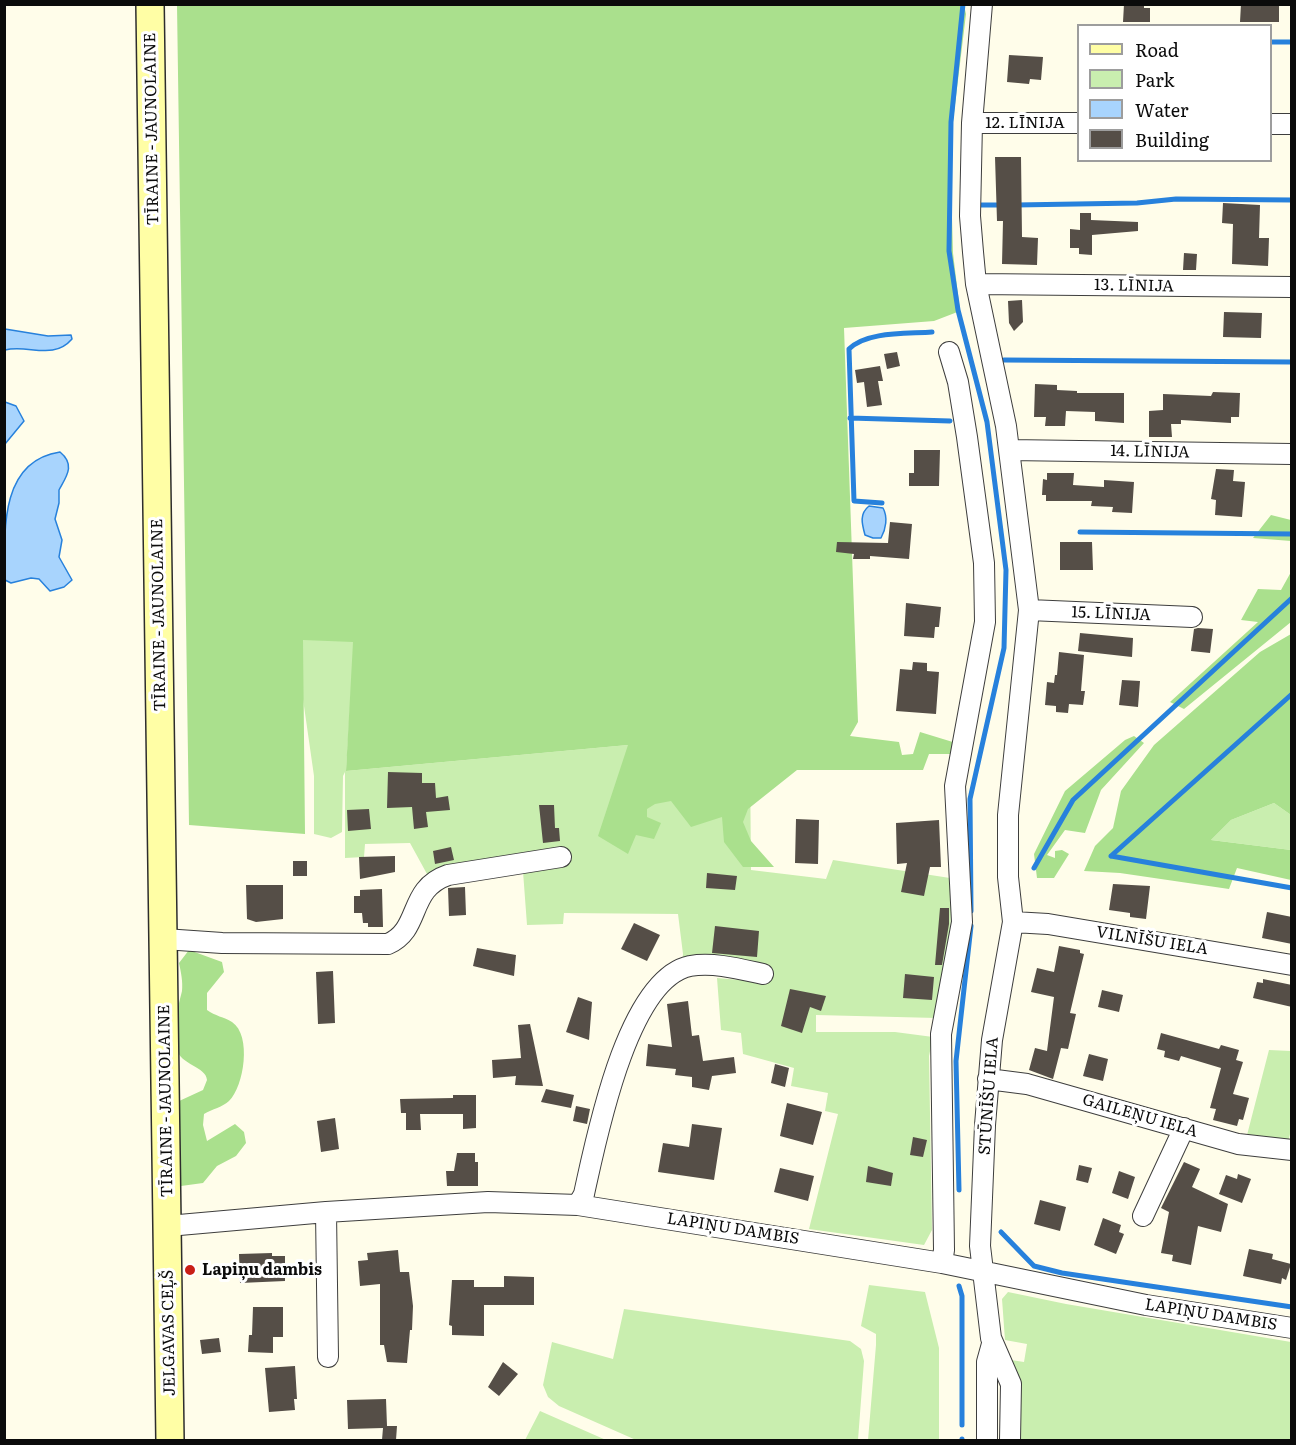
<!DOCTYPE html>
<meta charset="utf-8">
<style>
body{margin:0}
#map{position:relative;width:1296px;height:1445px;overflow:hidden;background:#fffdea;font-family:Literata,serif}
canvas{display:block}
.frame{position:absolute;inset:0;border:6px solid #0b0b0b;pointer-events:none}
.legend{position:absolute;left:1077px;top:24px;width:195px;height:138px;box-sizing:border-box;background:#fff;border:2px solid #9d9d9d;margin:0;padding:8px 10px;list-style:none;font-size:18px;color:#0b0b0b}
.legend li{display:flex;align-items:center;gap:12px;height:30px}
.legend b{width:30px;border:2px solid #9d9d9d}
</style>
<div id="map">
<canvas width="1296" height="1445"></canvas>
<div class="frame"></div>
<ul class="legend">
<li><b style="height:8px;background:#fffea5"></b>Road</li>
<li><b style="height:16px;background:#c9eeaf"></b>Park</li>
<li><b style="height:16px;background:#a8d4fd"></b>Water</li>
<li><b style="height:16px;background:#554e47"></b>Building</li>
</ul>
</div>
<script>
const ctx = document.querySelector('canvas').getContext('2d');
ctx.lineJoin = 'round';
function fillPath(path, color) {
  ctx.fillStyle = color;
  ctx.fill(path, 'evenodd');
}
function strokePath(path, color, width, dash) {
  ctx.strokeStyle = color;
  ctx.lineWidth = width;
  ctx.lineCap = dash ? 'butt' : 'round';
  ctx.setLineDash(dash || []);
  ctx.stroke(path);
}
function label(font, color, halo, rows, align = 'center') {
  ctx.font = font + ' Literata,serif';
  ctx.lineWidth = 6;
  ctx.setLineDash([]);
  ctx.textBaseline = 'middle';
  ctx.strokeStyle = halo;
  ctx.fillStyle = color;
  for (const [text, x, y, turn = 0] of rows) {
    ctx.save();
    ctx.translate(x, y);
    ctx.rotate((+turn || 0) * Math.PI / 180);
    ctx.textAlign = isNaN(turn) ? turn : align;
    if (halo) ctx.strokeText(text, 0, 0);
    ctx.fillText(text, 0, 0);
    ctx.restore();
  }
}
const green = new Path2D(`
 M348,630L354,644L346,771L628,745L750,757L751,870L826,879L833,860L950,878C954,929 946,969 937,1018L816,1015V1032H895L933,1037L929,1056L932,1230L924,1245L809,1229L838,1114L825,1111L828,1093L791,1086L794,1068L743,1054L741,1033L721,1030L717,978L763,982L682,966L683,954L678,914L564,913L563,924L527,925L522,858L427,874L410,843L365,844L364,857L345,858V772L343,776L342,832L331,838L314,834V776L299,671L301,635Z
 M1274,803L1291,815V850L1211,840L1231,820Z
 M1269,1050L1291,1051L1292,1125L1288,1143L1246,1139Z
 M869,1285L925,1292L939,1348V1440H868L876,1345V1334L861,1326Z
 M1008,1292L1066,1304L1291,1342V1440H1015L1016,1370L1011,1360L1024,1362L1027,1344L1005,1340L1002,1299Z
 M624,1309L850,1341L861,1349L864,1361L858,1440H636L559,1406L548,1397L543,1385L552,1342L613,1359Z
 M540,1411L606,1440H525Z`);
const forest = new Path2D(`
 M177,5H964L966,14L950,146L953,253L960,311L934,321L844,328L858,722L850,736L899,742L902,755L913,754L920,732L956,743L952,754H929L923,770H797L748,809L743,822L751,841L774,867H743L724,842L722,817L691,827L671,801L655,804L647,809V817L661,823L654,839L636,835L628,854L598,836L628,745L346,771L353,642L303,640L305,834L189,825Z
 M1271,515L1291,520V541L1253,538Z
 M1291,572V622L1184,709L1170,702L1258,622L1241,620L1258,589L1281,590Z
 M1291,634V815L1274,803L1231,820L1211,840L1291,850V880L1237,868L1229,889L1120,873L1084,871L1095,846L1113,828L1121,791L1154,745L1260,652Z
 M1134,736L1144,743L1101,790L1085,833L1065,830L1047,855L1055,858V851L1062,850L1069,854L1054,878H1037L1034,854L1065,791L1125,740Z
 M189,950L222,962L224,972L207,993V1010C215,1016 224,1017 232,1022C252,1035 244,1087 229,1101C223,1107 212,1109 204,1114L203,1125L207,1141L235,1124L244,1132L246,1143L236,1156L217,1166L203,1183L181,1186L173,1181L179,1160L177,1102L203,1090L207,1080C206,1066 181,1066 176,1048C171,1030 178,1008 182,991C183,982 181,972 179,963Z`);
const water = new Path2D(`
 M5,329L48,336L71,335L72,339C53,361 28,344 5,350Z
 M5,402L16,406L24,421L5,444Z
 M60,452C76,465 66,477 59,490V503L55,519L62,540L59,557L72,580L64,587L50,591L39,579L31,578L11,583L5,580C4,530 0,461 60,452Z
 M869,506L883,508C888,517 886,529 881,538H873L865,535C862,524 859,514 869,506Z`);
const stream = new Path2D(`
 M963,4L951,122L949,251L958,310L987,422L1006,570L1004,648L970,799L971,911
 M1270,42H1292
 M981,205H1003
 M1016,205L1137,203L1176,199L1292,200
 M1004,360L1292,362
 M850,418L950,421
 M882,503L854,501L849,349C867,331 907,334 932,332
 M1080,532L1292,534
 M1111,856L1292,694
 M1111,856L1292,888
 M1034,868L1073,800L1292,598
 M959,1190L956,1061L971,926
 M1001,1232L1034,1266L1062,1273L1292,1307
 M959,1286L962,1296V1425
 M962,1440V1439`);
const building = new Path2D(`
 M1124,4H1144V8H1150V22H1123Z
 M1241,4H1279V22H1240Z
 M1009,55L1043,57L1041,80L1030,79L1029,84L1007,82Z
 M995,157H1021L1022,237L1038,238L1037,265L1002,264L1003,221H997Z
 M1223,203L1260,205L1259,238H1269L1268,266L1232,264L1233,224L1222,223Z
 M1080,213H1091V220L1138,222V231L1092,235V255L1079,254V248H1070V229L1080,230Z
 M1184,253L1197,254L1196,270H1183Z
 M1022,300L1023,322L1014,331L1009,323L1008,301Z
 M1224,312L1262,313L1261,338L1223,337Z
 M897,352L900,366L887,369L884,354Z
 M880,366L883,381H878L882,405L867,407L864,382L857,383L855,370Z
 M1035,384L1057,385V390L1077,391V393H1124V423L1095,421V412L1066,411L1065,426H1045L1046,417H1034Z
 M1213,392L1240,393L1239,417H1231V423L1181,420V424H1171L1172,437H1149V411L1163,410V394L1211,396Z
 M914,450H940L939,486H909V473H914Z
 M1216,469L1234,470L1233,481L1245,482L1242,517L1215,515L1216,500L1211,499Z
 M1047,473H1074L1073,485L1104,487V480L1134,482L1132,513L1112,512L1113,507L1091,506L1092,501H1046V495H1042L1043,479L1047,480Z
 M890,522L912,524L909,559L870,556V559H853L854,554L836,552L837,542L888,543Z
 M1060,542H1092L1093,570H1060Z
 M906,603L941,607L939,627H935L934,638L904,636Z
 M1198,628L1213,629L1210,653L1191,651L1194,629Z
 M1080,633L1133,638L1132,657L1078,651Z
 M1059,652L1084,655L1081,691H1085L1083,705L1069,704L1068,713L1056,712V706L1045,705L1047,682L1054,683L1055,675H1057Z
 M913,662L927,663V671L939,672L936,714L896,711L900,669L912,670Z
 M1122,680L1140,681L1138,707L1119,705Z
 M388,772L422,773V783H435L436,798L448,796L450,810L426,812L428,827L414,829L412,807L387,808Z
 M539,805H554L555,828H559L560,841L543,843Z
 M369,809L371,829L348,831L347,810Z
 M796,819L819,820L818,864L795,863Z
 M939,820L941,867H930L924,896L901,892L907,863L897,864L896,823Z
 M451,847L454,860L435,864L433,851Z
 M395,856V872L360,879L359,857Z
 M293,861H307V876H293Z
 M707,873L737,876L735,890L706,888Z
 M1113,884L1150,886L1146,919L1130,917V913L1109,910Z
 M246,885H283V919L256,922L247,919Z
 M465,887L466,915L449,916L448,888Z
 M382,889L383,927H368V923H363L362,913H354V896H360V890Z
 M940,908H949V924L942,965H935Z
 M1267,912L1292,917V944L1262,938Z
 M634,923L660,935L647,961L621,949Z
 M715,926L759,931L757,957L712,953Z
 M1059,946L1080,950V953L1084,954L1070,1013L1076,1014L1068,1049L1061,1048L1053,1079L1029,1070L1035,1048L1047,1051L1054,997L1031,992L1037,968L1054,972Z
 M477,948L516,955L514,976L473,966Z
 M333,971L335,1023L318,1024L316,972Z
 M905,974L934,977L932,1000L903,998Z
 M1263,979L1292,985V1007L1253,998L1257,982L1263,983Z
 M790,989L826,996L821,1011L810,1007L802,1033L781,1026Z
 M1102,990L1123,995L1119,1012L1098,1007Z
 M578,997L592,1002L589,1040L566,1032Z
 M688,1001L692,1036L699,1035L703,1061L734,1057L736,1073L712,1076L709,1090L692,1087V1077L675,1075L676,1069L646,1066L648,1044L672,1047L667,1004Z
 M530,1024L543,1086L515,1085L516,1076L493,1078L492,1060L521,1058L518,1025Z
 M1161,1033L1219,1049L1221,1045L1239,1050L1236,1060L1243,1062L1233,1094L1249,1098L1243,1120L1239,1119L1237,1126L1213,1120L1216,1109L1210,1108L1221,1068L1181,1056L1179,1061L1164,1057L1165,1051L1157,1049Z
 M1089,1054L1108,1059L1103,1081L1083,1076Z
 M775,1064L789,1068L785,1087L771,1083Z
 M546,1089L574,1095L571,1108L541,1102Z
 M453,1095H476V1128L463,1129V1114H420L421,1130H406V1113H401L400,1099L453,1098Z
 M787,1103L822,1112L813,1145L780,1136Z
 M576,1106L590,1109L587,1124L573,1121Z
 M335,1118L339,1149L321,1152L317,1121Z
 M692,1124L722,1128L714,1180L658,1172L663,1143L689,1147Z
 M913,1137L927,1140L923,1157L910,1155Z
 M457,1153H475V1162H478V1186H447L446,1171H454Z
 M1184,1162L1200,1169L1192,1187L1228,1204L1221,1232L1198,1226L1191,1265L1172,1261L1173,1255L1161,1253L1169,1212L1161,1208Z
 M1079,1165L1092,1168L1088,1183L1076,1180Z
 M868,1166L893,1173L891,1186L866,1182Z
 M780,1168L814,1176L808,1201L774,1192Z
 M1119,1171L1135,1177L1128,1199L1112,1193Z
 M1238,1174L1251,1179L1242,1203L1219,1194L1226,1175L1237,1179Z
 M1040,1200L1066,1207L1060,1231L1034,1224Z
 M1103,1218L1121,1225L1119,1232L1124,1234L1116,1254L1094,1245Z
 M1249,1249L1273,1254L1272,1259L1291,1264L1286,1280L1282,1278L1281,1284L1243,1276Z
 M398,1250L400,1272H409L413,1306L412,1330H410L407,1363L387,1362L384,1345H380V1284L360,1286L358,1261L368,1260L367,1253Z
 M272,1253V1256H285V1281L240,1283L239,1254Z
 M504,1276L534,1277V1305H484V1336L452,1335V1326L449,1325L452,1280H474V1287H504Z
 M253,1307H283V1337H273V1353L248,1352L249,1335H252Z
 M219,1338L221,1352L202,1354L200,1340Z
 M503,1362L518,1374L499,1396L488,1387Z
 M295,1366L297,1399H294L295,1410L269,1412L265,1368Z
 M386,1399L387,1426H397L396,1440H382L383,1428L348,1429L347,1400Z`);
const street = new Path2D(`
 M982,4L972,123L970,216L973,252L976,284L1006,426L1029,610L1008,815V877L1013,922L992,1040L985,1125L980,1246L991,1338L1011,1384L1010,1440
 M972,123H1078
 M1270,124H1292
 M976,284L1292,287
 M1009,450L1292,454
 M1029,610L1192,617
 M1013,922L1048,924L1292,965
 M164,939L222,943L388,944C422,929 407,889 448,875L561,857
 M988,1079L1027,1084L1238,1144L1292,1150
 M578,1205L584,1194C596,1140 627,979 690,966C714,962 740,969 763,974
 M326,1212L328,1357
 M1143,1216L1184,1128
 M168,1226L326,1212L488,1202L578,1205L942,1263L1146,1305L1292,1328
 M942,1263L944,1250L941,1034L962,922L955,786L985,622L984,563L967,437L958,382L949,352
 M987,1440V1362L992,1344`);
const secondary = new Path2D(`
 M150,4L170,1440`);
const markers = [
 [190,1270,6,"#c91f15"]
];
const streetNames = [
 ["12. LĪNIJA",1025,123],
 ["TĪRAINE - JAUNOLAINE",152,129,-91],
 ["13. LĪNIJA",1134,286,1],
 ["14. LĪNIJA",1150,452,1],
 ["15. LĪNIJA",1111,614,2],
 ["TĪRAINE - JAUNOLAINE",159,615,-91],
 ["VILNĪŠU IELA",1152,941,9],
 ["STŪNĪŠU IELA",989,1096,-86],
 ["TĪRAINE - JAUNOLAINE",166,1101,-91],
 ["GAILEŅU IELA",1140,1116,16],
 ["LAPIŅU DAMBIS",733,1229,9],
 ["LAPIŅU DAMBIS",1211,1315,9],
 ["JELGAVAS CEĻŠ",169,1333,-91]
];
const poiNames = [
 ["Lapiņu dambis",202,1270]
];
fillPath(green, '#c9eeaf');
fillPath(forest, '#aae08d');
fillPath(water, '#a8d4fd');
strokePath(water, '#2781dc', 1.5);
strokePath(stream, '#2781dc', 5);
fillPath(building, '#554e47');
strokePath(street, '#3e3e3e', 22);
strokePath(secondary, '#2d2d2d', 30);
strokePath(street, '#fff', 20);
strokePath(secondary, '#fffea5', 27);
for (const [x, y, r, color] of markers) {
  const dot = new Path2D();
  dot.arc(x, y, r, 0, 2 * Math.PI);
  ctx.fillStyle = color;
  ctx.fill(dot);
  strokePath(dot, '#fff', 2);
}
label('16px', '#0b0b0b', '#fff', streetNames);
label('bold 16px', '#0b0b0b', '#fff', poiNames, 'left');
</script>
